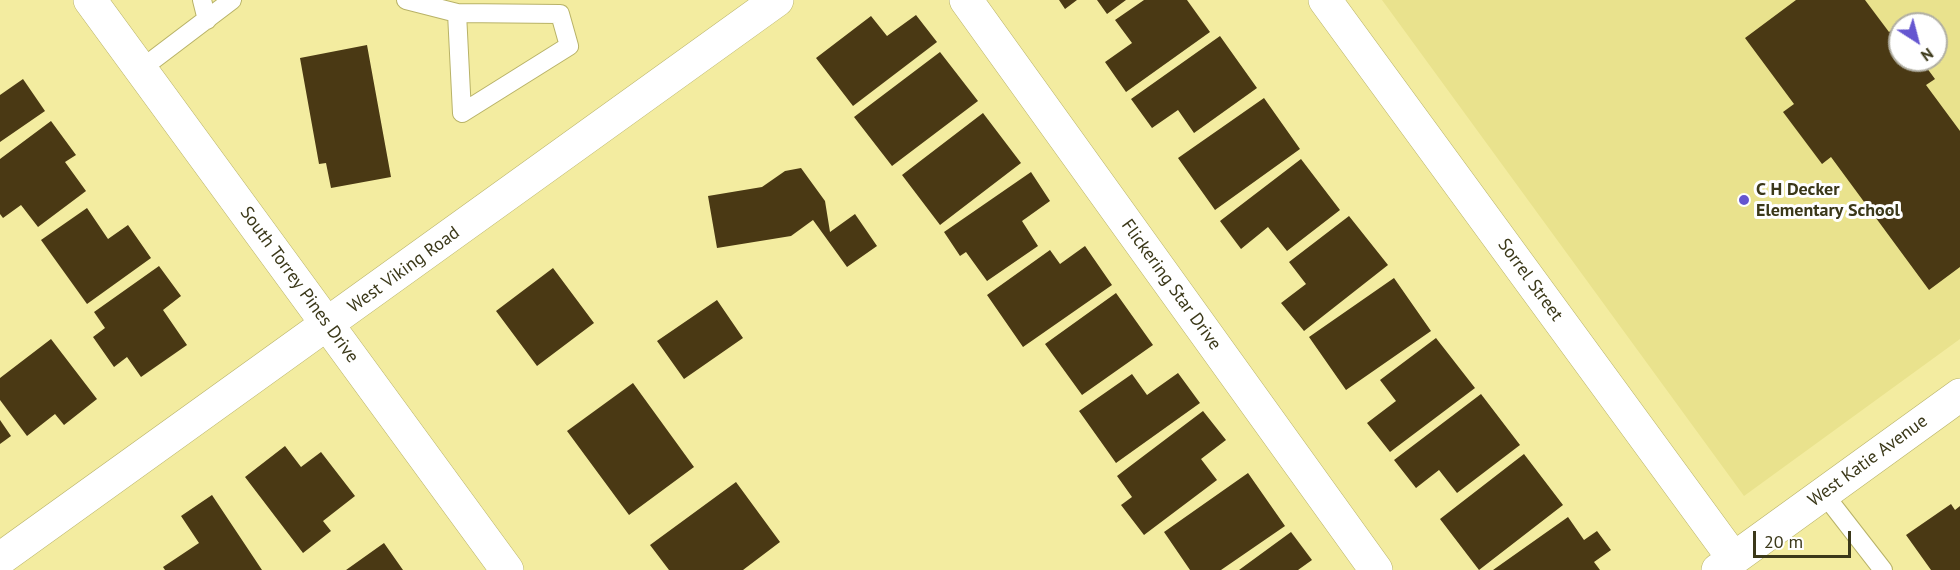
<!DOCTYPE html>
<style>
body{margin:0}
#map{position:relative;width:1960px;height:570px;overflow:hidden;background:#f3eca0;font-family:"PT Sans",sans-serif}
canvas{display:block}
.north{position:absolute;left:1888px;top:12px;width:60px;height:60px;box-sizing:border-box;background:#fff;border:2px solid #b1afa3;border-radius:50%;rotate:144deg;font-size:16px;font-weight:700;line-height:24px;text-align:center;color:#3b3819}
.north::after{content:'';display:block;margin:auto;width:21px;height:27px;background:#6556d0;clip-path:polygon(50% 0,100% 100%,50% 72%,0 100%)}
.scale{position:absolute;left:1753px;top:531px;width:98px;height:27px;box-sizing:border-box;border:3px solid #3b3819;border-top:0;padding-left:8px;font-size:18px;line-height:21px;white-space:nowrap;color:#3b3819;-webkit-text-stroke:4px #fff;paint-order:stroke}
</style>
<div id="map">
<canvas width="1960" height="570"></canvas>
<div class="north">N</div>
<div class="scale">20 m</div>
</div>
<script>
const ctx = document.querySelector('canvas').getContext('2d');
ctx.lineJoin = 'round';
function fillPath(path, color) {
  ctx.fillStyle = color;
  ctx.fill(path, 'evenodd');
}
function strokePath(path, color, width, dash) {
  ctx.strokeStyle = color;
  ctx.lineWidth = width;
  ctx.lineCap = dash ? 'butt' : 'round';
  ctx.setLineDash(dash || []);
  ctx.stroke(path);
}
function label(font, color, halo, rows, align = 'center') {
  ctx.font = font + ' "PT Sans",sans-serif';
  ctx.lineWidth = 6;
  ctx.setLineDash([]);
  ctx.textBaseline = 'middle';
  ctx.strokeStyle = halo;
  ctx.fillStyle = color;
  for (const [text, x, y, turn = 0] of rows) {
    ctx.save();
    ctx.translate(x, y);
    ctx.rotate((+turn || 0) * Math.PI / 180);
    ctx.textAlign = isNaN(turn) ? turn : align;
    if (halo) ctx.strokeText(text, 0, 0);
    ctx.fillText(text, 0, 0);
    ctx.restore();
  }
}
const built = new Path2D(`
 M1382,0H1960V339L1744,496ZM1900,24H1936V60H1900Z`);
const building = new Path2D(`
 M1059,0H1077L1065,9Z
 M1097,0H1126L1107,14Z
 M1144,0H1187L1210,32L1126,92L1105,62L1132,43L1115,20Z
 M1796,0H1865L1889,32L1897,26L1900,31V60H1921L1935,79L1926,85L1960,131V267L1929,290L1831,157L1822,164L1783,112L1794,104L1745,38Z
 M916,15L937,42L853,106L816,58L871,16L887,36Z
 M1220,36L1257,88L1194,133L1178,110L1152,128L1131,99Z
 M367,45L391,177L331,188L326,163L319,164L300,58Z
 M940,52L978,101L892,166L854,117Z
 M23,79L45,111L0,142V95Z
 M1264,98L1300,149L1215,210L1178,158Z
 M983,113L1021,163L940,225L902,175Z
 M51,121L76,155L65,162L86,191L38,227L21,205L3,218L0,214V159Z
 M1301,159L1340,210L1287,251L1268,227L1241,249L1220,221Z
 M801,168L825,201L830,232L855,214L877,246L847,267L813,220L791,236L717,248L708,196L762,187L785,171Z
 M1031,172L1050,201L1022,221L1038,246L987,281L966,252L960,256L944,232Z
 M87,208L108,239L128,225L151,258L87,304L41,240Z
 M1349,216L1388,265L1304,331L1281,303L1306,284L1289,262Z
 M1085,246L1112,285L1023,347L987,295L1050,250L1060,264Z
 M159,266L181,296L163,310L187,345L141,377L127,357L114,367L93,337L105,328L94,312Z
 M553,268L594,323L537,366L496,311Z
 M1394,278L1431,331L1346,390L1309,337Z
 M1116,293L1153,345L1082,395L1045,344Z
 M717,300L743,338L684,379L657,341Z
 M1436,338L1475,388L1390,452L1367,423L1396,401L1380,380Z
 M51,339L97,399L64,425L55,414L27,436L0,400V378Z
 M1178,373L1200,403L1116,463L1079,411L1132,374L1147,395Z
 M633,383L694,467L629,515L567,431Z
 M1481,394L1520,445L1457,493L1439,470L1416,488L1394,460Z
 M1203,411L1226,440L1201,459L1217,480L1144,535L1121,505L1132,497L1117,476Z
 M0,420L11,436L0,444Z
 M285,446L301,467L321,452L355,496L323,521L331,531L303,553L245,477Z
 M1524,454L1563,505L1479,570L1440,519Z
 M1248,473L1285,526L1221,570H1190L1164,532Z
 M736,482L780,542L743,570H669L650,545Z
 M212,495L262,570H165L163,567L199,543L181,516Z
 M1951,504L1955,510L1960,506V570H1931L1906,535Z
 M1568,517L1584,540L1597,531L1611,550L1594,562L1600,570H1493Z
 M1291,532L1312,560L1298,570H1239Z
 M384,543L403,570H346Z`);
const service = new Path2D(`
 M202,0L207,20
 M406,0L457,13L560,14L569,46L462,113L457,13
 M141,69L232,0
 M1824,494L1883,570`);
const minor = new Path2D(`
 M966,0L1376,570
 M1325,0L1734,559
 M1718,570L1960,395`);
const tertiary = new Path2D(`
 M0,559L777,0`);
const secondary = new Path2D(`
 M90,0L507,570`);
const markers = [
 [1744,200,6,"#6556d0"]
];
const poiNames = [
 ["C H Decker",1756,190],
 ["Elementary School",1756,211]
];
const streetNames = [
 ["West Viking Road",404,270,-36],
 ["Sorrel Street",1530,280,54],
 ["South Torrey Pines Drive",299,285,54],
 ["Flickering Star Drive",1171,285,54],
 ["West Katie Avenue",1868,461,-36]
];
fillPath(built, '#e9e28d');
fillPath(building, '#4a3914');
strokePath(service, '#b8b267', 20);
strokePath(minor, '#b8b267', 34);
strokePath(tertiary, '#b8b267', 34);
strokePath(secondary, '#b8b267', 34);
strokePath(service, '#fff', 18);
strokePath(minor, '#fff', 33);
strokePath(tertiary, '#fff', 33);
strokePath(secondary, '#fff', 33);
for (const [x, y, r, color] of markers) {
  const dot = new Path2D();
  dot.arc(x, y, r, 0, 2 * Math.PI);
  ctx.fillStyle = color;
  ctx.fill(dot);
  strokePath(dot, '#fff', 2);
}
label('bold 18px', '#3b3819', '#fff', poiNames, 'left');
label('18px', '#3b3819', '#fff', streetNames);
</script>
